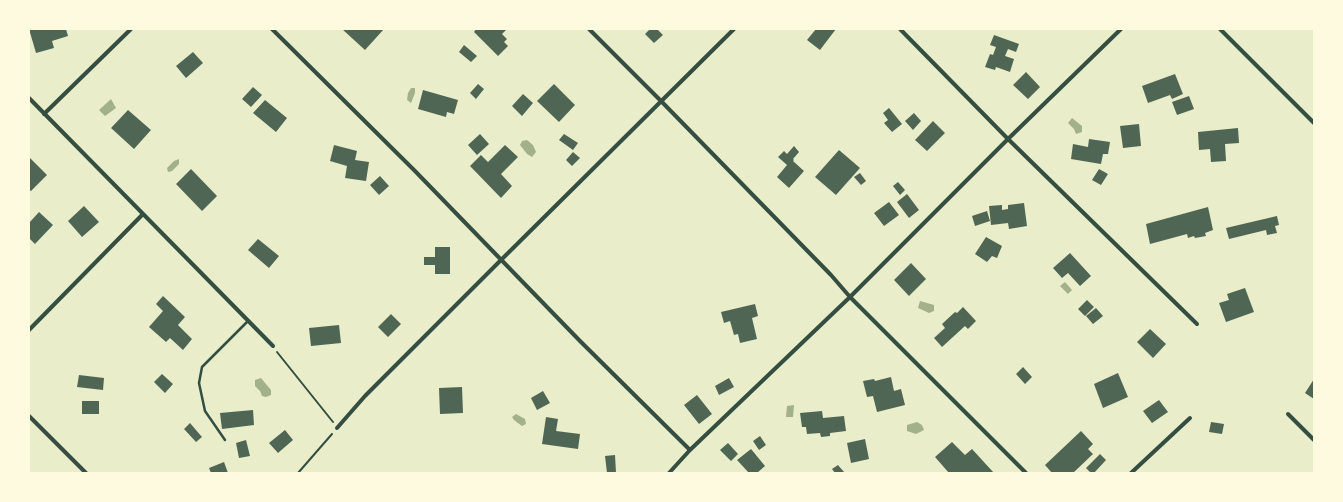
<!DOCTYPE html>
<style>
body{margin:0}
#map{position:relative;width:1343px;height:502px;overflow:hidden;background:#e9edc9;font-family:Lato,sans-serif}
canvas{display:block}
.frame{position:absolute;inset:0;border:30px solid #fefae0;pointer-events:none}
</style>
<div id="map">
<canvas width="1343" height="502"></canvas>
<div class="frame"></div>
</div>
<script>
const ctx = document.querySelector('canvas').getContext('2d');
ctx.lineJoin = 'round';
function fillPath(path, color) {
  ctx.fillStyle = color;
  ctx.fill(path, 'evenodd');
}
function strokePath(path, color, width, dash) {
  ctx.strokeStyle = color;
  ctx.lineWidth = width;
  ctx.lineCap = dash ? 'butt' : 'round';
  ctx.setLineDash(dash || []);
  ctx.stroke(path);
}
const water = new Path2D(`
 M411,88H415V93L411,103L407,100L408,93Z
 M111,99L116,108L105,116L99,110Z
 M1072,118L1082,126V132L1076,134L1074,129L1068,123Z
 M527,140L533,145L536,152L532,157L527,154L520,145L522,141Z
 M179,159V164L172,171L168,172L167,168L174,161Z
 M1065,282L1072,290L1068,294L1060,286Z
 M920,301L934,305V311L929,313L918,308Z
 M261,378L271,390V395L266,397L262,396L260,391L255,386V380Z
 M794,405L793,417H786L787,406Z
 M516,414L525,419L526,424L522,426L514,420L512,417Z
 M917,422L922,425L924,430L916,434L907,431V425Z`);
const building = new Path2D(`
 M29,29H66L68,36L52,41L54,48L36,53Z
 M342,29H384L365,50Z
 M476,29H507L502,34L507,39L504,42L508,46L498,56L474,32Z
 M650,29H657L663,35L654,43L645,34Z
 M816,29H836L820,50L807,40Z
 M994,35L1019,44L1016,52L1008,49L1005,56L1014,59L1010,72L996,67L995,70L985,67L990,54L993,55L996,47L990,45Z
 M464,45L477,56L471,62L459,52Z
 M193,52L203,63L186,78L176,66Z
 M1026,72L1040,87L1028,99L1013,85Z
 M1175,74L1183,94L1172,99L1170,95L1148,103L1142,86Z
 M478,84L484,89L476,99L470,93Z
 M554,84L575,105L559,122L537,101Z
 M253,87L262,95L251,107L242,99Z
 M423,90L458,100L454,114L447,112L446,117L418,109Z
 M523,94L533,103L522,116L512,106Z
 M1189,96L1194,109L1177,115L1172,102Z
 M265,100L287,118L276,132L253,113Z
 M889,108L902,124L892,132L884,123L888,120L883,113Z
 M128,110L151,130L134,149L111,128Z
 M914,113L921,121L913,130L905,121Z
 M933,121L945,133L927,151L915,140Z
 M1139,124L1141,146L1123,148L1120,126Z
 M1238,128L1239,143L1225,144L1226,161L1211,162L1210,149L1199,150L1198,132Z
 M480,134L489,144L477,155L468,145Z
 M564,134L578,143L573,150L559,140Z
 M1089,139L1110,142L1108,154H1103L1101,164L1071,159L1073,144L1088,147Z
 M334,145L357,151L355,160L369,162L366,181L345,178L347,166L330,161Z
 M505,145L518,157L501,174L512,186L501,198L470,166L481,155L488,162Z
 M794,146L799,152L793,159L794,160L793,161L804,171L789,188L777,177L787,165L778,157L784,151L787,154Z
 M839,150L860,168L836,195L815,177Z
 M573,152L580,158L572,166L566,160Z
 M29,157L47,175L31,191L29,190Z
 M191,169L217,196L202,211L176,184Z
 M1099,169L1108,174L1101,185L1092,180Z
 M860,173L866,181L861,185L854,177Z
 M380,176L389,186L379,195L370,185Z
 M898,182L905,190L900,195L893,186Z
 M907,194L919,210L909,218L897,202Z
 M889,202L899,215L884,226L874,213Z
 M1024,203L1027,226L1009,229L1008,223L991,225L989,206L1002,205V210L1008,209V205Z
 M84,206L99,222L82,237L68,221Z
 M1208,207L1213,230L1205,233L1206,236L1195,238L1194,236L1188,238L1187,234L1150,244L1146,224Z
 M987,211L990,221L975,226L972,216Z
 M39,212L53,225L35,244L29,238V223Z
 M1277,216L1279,225L1275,226L1277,233L1267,235L1266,230L1229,239L1226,228Z
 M986,237L1002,246L997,258L992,256L987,262L975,254Z
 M258,239L279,256L269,268L248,250Z
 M435,247H450V274H435V265H424V257H435Z
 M1070,253L1091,276L1080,286L1068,273L1062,278L1053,268Z
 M911,263L926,279L909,296L894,280Z
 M1245,288L1254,312L1226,322L1219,303L1229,300L1227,294Z
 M163,296L185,317L178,325L192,339L183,350L170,338L166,342L149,327L163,311L156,304Z
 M1087,300L1094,307L1085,316L1078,309Z
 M755,304L758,316L752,318L757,339L740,343L738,334L734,335L730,321L724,323L721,312Z
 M963,307L976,321L968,329L965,326L942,347L934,338L945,328L942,324L955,312L957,313Z
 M1096,308L1103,316L1093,324L1086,316Z
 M391,314L401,324L388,337L378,327Z
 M339,325L341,343L311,346L309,328Z
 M1150,329L1166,344L1153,358L1137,342Z
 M1023,367L1032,377L1025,384L1016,374Z
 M1118,373L1128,397L1103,408L1094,384Z
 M162,374L173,384L165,393L154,382Z
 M79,375L104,378L103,390L77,387Z
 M891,377L894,391L901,389L905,405L877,412L873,396L867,397L863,381L874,379L875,381Z
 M729,378L734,387L719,395L715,386Z
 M1314,379V399L1305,393Z
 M462,387L463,413L440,414L439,388Z
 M543,391L550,403L537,410L531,398Z
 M697,395L712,414L699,424L684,405Z
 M1159,400L1168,412L1152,423L1143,411Z
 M82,401H99V414H82Z
 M253,410L254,425L222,429L220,413Z
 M822,411L823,418L844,416L846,431L830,433V436L821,437L820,433L807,434L806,427H802L800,413Z
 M546,417L558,419L556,431L580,434L578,449L542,444Z
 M1211,422L1224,424L1222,434L1209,432Z
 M190,423L202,437L196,442L184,429Z
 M285,430L293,440L278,453L269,443Z
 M1081,431L1093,444L1088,449L1093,454L1073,473H1052L1045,465Z
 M760,436L766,445L759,450L753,441Z
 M865,439L869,459L851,463L847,443Z
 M246,440L250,456L239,458L236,443Z
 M952,442L965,455L972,449L994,473H949L935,457Z
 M728,443L738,454L731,461L720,450Z
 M751,449L765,466L757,473H749L737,460Z
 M1100,454L1106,460L1094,473H1091L1086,468Z
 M615,455L616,473H607L605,456Z
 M224,462L228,473H211L209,468Z
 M838,465L844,472L843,473H835L832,469Z`);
const path = new Path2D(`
 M277,352L333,422
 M298,473L332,434`);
const service = new Path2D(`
 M225,440L205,411L199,383L202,367L248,321`);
const minor = new Path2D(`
 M272,29L415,171L580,341L690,450
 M589,29L661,101L831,275L850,297L1026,473
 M900,29L1008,139L1197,324
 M1220,29L1314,123
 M29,98L273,346
 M44,114L131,29
 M29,330L143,214
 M1288,414L1314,440
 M29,416L86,473
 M337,428L365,396L501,260L734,29
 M669,473L690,450L850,297L1008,139L1121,29
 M1131,473L1190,418`);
fillPath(water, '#a3b18a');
fillPath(building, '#4f6655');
strokePath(path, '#344e41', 2);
strokePath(service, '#344e41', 2.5);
strokePath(minor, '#344e41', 4);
</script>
